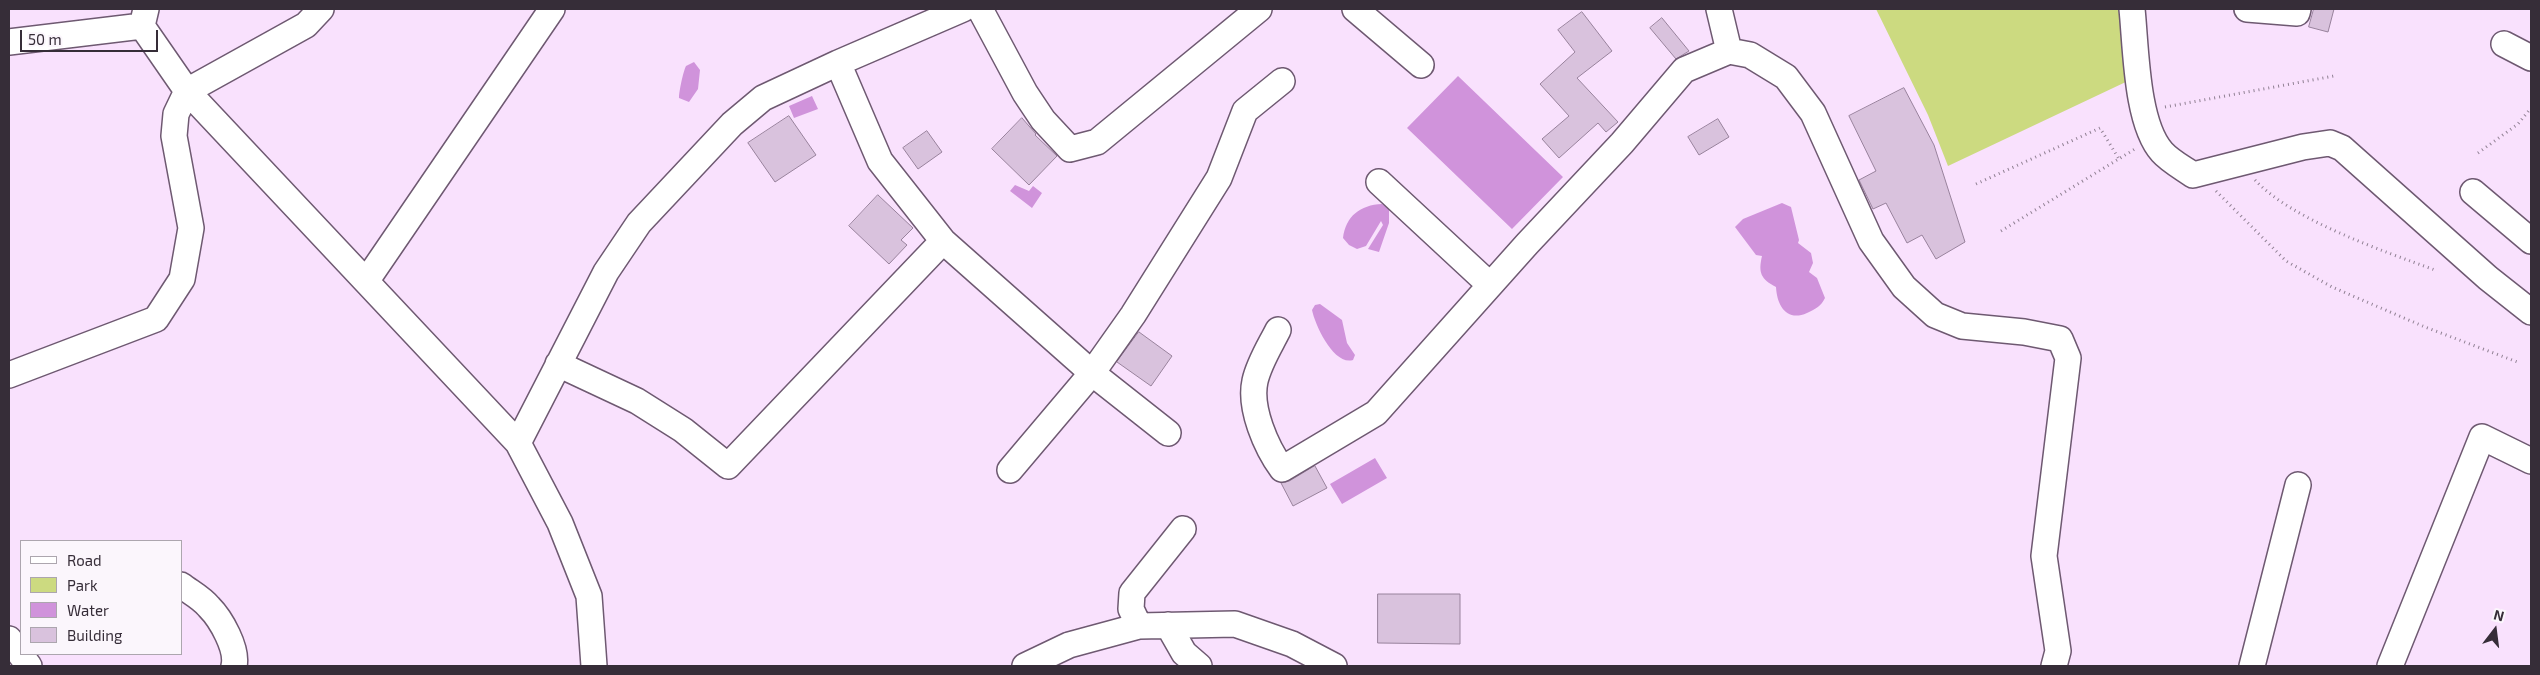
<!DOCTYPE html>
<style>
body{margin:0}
#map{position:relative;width:2540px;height:675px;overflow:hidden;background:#f9e1fd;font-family:"Exo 2",sans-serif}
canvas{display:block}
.frame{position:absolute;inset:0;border:10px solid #362d38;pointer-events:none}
.legend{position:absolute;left:20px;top:540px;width:162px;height:115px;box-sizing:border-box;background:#fbf6fc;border:1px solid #aca6ae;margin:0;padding:6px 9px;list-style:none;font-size:15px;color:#362d38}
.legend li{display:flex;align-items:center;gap:10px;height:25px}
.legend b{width:25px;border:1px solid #aca6ae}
.north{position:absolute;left:2470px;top:605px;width:50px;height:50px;-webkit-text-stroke:4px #fbf6fc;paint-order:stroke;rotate:15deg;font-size:14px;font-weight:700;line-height:20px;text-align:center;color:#362d38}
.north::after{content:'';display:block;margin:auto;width:18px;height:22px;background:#362d38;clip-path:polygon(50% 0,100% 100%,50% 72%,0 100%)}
.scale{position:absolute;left:20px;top:30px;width:138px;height:22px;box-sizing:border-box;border:2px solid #362d38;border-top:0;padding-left:6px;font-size:15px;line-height:18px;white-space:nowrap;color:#362d38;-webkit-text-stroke:4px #fbf6fc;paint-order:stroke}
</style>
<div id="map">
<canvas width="2540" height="675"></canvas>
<div class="frame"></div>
<ul class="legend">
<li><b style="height:6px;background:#fff"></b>Road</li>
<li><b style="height:14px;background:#ccda80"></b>Park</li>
<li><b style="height:14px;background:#d093db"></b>Water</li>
<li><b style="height:14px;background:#d9c2dd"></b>Building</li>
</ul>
<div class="north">N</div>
<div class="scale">50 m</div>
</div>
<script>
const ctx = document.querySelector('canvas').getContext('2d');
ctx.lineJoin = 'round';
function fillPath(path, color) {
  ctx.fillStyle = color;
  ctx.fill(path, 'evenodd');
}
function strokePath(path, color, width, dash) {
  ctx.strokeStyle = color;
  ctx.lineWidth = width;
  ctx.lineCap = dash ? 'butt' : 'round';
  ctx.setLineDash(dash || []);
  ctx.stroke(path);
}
const green = new Path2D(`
 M1876,9H2119L2130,80L1948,166L1928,115Z`);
const water = new Path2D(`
 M694,62L700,70L698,89L689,102L679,98C679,92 683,72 686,66Z
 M1458,76L1563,177L1512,229L1407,128Z
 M812,96L818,109L794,118L789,106Z
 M1015,185L1029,191L1033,186L1042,193L1032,208L1010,191Z
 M1782,203L1791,207L1799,240L1798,243L1811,253L1813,263L1809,272L1817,278L1825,298C1821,306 1816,309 1807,313C1787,322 1777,306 1776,287C1761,279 1758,273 1762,256L1756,255L1735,227L1743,219Z
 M1382,204L1389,209V223L1379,252L1368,249L1383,225L1381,221L1366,246L1357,249L1349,245L1343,238C1346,216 1360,205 1382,204Z
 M1320,304L1342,320L1347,343L1355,355L1353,360C1334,366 1315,325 1312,310L1315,305Z
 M1375,458L1387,478L1342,504L1330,484Z`);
const building = new Path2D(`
 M2314,9H2334L2328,32L2309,27Z
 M1582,12L1612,51L1577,78L1618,122L1606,132L1598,123L1559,158L1542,139L1569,116L1540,84L1575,52L1558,30Z
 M1662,18L1689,51L1676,59L1650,28Z
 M1904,88L1934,145L1965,242L1936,259L1922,235L1907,243L1886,203L1873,209L1859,180L1876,171L1849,116Z
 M789,116L816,155L775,182L748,143Z
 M1022,118L1036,134L1035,135L1057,156L1029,185L992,149Z
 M1718,119L1729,137L1699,155L1688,137Z
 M927,131L942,152L918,169L903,148Z
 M878,195L913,228L901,240L907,245L889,264L849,226Z
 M1139,332L1172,356L1151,386L1117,362Z
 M1315,466L1327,488L1293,506L1281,483L1289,481Z
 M1378,594H1460V644L1378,643Z`);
const path = new Path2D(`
 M2165,107L2334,76
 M2478,153L2518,124L2531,108
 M2255,180C2292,220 2383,251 2435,270
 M1976,184L2100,128L2119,159
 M2216,191L2286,261L2332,287L2425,327L2520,363
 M2001,231L2135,149`);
const minor = new Path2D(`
 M146,9L142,26L187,91L518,443L560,523L589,596L594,666
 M980,9L1025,93L1043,120L1070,149L1097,142L1259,9
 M1355,9L1421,65
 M1719,9L1729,51
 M2132,9C2136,47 2136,123 2162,152C2170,161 2183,168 2193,175L2303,147L2330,143L2342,148L2488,278L2531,312
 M2247,9L2297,13L2298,9
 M9,42L142,26
 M2504,44L2531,58
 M838,63L880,161L943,241L1092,373L1168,433
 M1379,182L1490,285
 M2473,192L2531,241
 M367,280L552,9
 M1278,330C1270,346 1259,363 1255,381C1249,408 1266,447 1282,469L1376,413L1527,244L1622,143L1684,70L1729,51L1750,55L1786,77L1813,113L1871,241L1904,287L1935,315L1962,326L2024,332L2060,339L2068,358L2044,556L2058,651L2054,666
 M558,364L637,401L683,430L728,466L943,241
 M9,375L156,319L182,279L191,228L174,136L176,114L187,91L306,25L321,9
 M518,443L606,272L639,223L732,124L763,98L838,63L963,9
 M1010,470L1092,373L1133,315L1219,178L1245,111L1282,81
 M181,585C190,592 202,598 209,607C221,619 238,649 234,666
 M1168,625L1184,653L1199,666
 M1139,626L1131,609L1132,593L1183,529
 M9,639L29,666
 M1025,666L1069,645L1139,626L1235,624L1292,644L1334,666
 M2252,666L2298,485
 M2390,666L2482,437L2531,461`);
fillPath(green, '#ccda80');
fillPath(water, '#d093db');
fillPath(building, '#d9c2dd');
strokePath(building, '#98829c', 1);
strokePath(minor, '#6e5971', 28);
strokePath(path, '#908093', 3, [1, 4]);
strokePath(minor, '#fff', 25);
</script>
